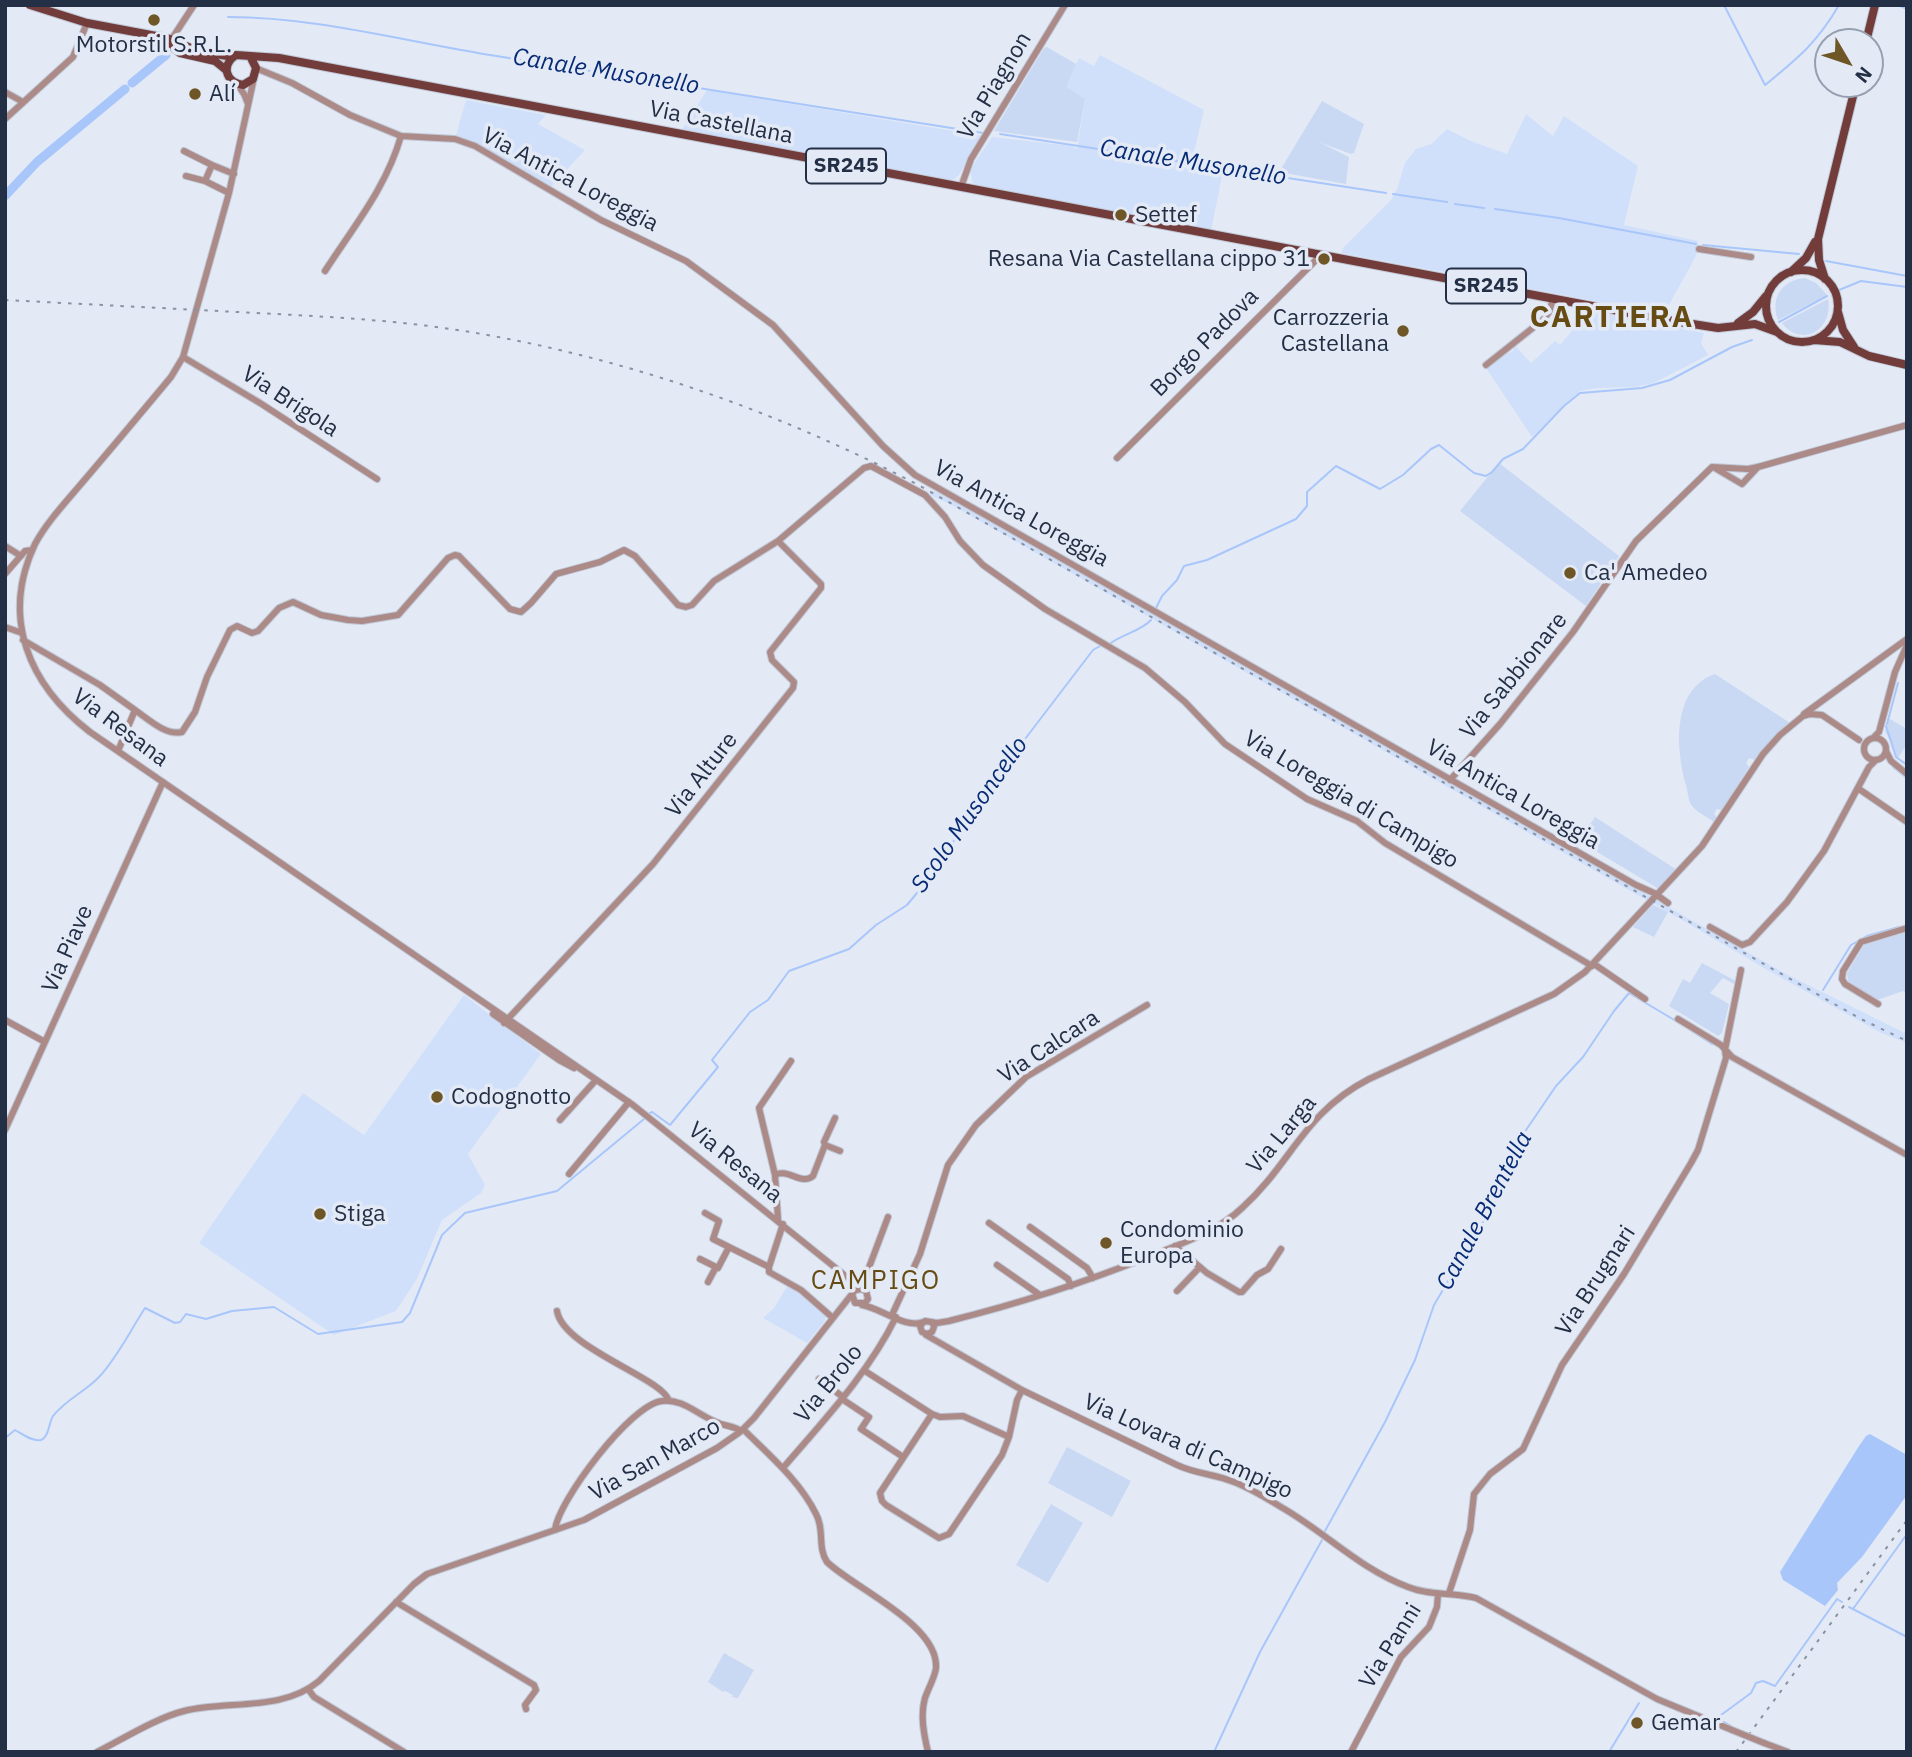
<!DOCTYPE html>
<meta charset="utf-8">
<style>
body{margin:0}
#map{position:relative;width:1912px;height:1757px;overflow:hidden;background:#e3eaf6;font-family:"IBM Plex Sans",sans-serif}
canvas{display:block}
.frame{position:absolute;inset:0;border:7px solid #232f45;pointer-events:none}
.north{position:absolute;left:1814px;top:28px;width:70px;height:70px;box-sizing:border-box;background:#e3eaf6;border:2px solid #969faf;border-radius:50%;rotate:129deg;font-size:19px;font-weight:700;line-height:28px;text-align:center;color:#232f45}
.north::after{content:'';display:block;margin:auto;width:24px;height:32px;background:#6e5627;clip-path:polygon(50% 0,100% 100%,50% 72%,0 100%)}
</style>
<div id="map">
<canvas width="1912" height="1757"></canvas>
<div class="frame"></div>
<div class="north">N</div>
</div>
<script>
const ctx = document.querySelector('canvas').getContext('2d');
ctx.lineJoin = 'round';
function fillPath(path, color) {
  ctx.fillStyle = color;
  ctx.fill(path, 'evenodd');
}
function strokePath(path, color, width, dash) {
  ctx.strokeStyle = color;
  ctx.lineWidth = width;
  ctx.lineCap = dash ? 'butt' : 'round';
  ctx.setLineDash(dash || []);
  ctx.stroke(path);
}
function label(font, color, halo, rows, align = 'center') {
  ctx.font = font + ' "IBM Plex Sans",sans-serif';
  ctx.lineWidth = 7;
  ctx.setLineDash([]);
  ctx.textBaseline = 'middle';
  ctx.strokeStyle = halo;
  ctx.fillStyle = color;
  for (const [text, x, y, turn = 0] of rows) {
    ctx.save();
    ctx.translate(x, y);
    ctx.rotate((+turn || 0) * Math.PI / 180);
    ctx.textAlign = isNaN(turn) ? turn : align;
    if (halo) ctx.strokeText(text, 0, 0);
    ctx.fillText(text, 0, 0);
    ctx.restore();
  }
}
const built = new Path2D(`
 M1100,55L1204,110L1191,165L1223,171L1211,231L973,185L970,170L992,137L1072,146L1077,149L1085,99L1065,87L1079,58L1094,66Z
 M707,90L984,136L958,176L951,181L681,131Z
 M466,100L546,115L538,124L585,150L551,187L456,135Z
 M1526,114L1553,136L1564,116L1638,166L1624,225L1698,241L1696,256L1664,314L1342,253L1343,248L1391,200L1397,189L1405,163L1416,149L1431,144L1447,129L1471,141L1507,154Z
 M1589,311L1704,333L1701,343L1708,355L1654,383L1635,387L1597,388L1580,391L1532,437L1486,368L1507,351L1509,353L1514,350L1512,346L1514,344L1531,363L1555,341L1560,345Z
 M934,491L973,512L1651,897L1648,901L950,504L928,494Z
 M1656,900L1786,974L1907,1034V1043L1881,1033L1762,967L1653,903Z
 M464,995L541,1054L468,1154L485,1185L481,1193L442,1220L417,1279L396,1311L334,1335L199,1243L303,1093L364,1135Z
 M788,1285L801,1293L826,1316L824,1322L807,1343L763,1318L774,1308Z`);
const green = new Path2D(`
 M1047,47L1076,64L1066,87L1085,99L1077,142L994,131L1044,48Z
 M1322,101L1364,124L1354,153L1351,154L1319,142L1349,157L1346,184L1279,172Z
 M1805,278L1816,283L1827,295L1778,320C1770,298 1782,280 1805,278Z
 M1828,299C1834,329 1802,349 1782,323Z
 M1499,463L1619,556L1586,606L1460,511Z
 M1715,674L1790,723L1755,760L1749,758L1746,763L1749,767L1722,810L1717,809L1714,814L1717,817L1714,822C1707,817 1697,812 1692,806C1688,801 1688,791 1686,785C1676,750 1671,689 1715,674Z
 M1888,718L1907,729V744L1898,758L1895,756L1892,744L1885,731Z
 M1595,817L1677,870L1659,889L1579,841Z
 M1653,905L1668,912L1654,937L1633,927Z
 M1907,932V993L1903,991L1877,1000L1848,981L1847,973L1864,945Z
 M1702,963L1736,981L1734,984L1723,978L1710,993L1729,1004L1722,1033L1718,1036L1669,1006L1683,979L1690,983Z
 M1067,1447L1131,1481L1112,1517L1048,1483Z
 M1051,1504L1083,1523L1048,1583L1016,1565Z
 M724,1653L754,1670L738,1698L732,1697L733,1695L725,1691L723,1692L708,1682Z`);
const water = new Path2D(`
 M1870,1434L1907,1455V1495L1862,1557L1837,1583L1838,1590L1825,1606L1783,1580L1780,1572L1859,1446L1866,1436Z`);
const stream = new Path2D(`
 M1724,5L1765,85C1798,58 1817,43 1839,5
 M1898,5L1907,9
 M228,17C316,17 403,41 490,55C654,81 818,107 983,133
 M1000,134L1386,193
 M1393,194L1447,202
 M1455,204L1484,208
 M1495,209L1559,218L1696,244
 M1703,245L1799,254
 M1826,261L1907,276
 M1839,290L1861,281L1907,287
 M1779,322L1827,296
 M1156,608L1162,596L1177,580L1184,566L1207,560L1296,519L1307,506V492L1336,466L1380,489L1403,475L1431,449L1439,445L1474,473L1486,476L1492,472L1503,459L1523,449L1564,406L1580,393L1642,388L1670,380L1732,347L1752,340
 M1111,643C1123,634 1141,631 1151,620
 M1887,724L1898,683
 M1886,726L1896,757L1907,765
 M1893,767L1907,778
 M1823,990L1851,945L1867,936L1899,927
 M1692,1031L1712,1044
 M650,1113L652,1112L670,1125L718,1067L712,1060L750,1012L768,1000L789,971L849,949L876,925L907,905L943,862L970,809L991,776L1022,743L1093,650L1102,645
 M5,1438L15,1430C22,1434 33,1442 41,1440C49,1437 49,1422 53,1416C66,1399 85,1392 99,1377C117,1358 130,1331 145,1308L175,1323L180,1322L186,1314L206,1319L232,1311L274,1307L318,1334L402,1322L410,1313L442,1235L465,1213L557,1191L644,1119
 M1325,1531L1385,1422L1415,1360L1434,1305L1495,1202L1522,1136L1556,1086L1583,1057L1614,1011L1629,993L1676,1021
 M1849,1607L1907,1637
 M1853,1609L1907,1534
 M1731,1726L1717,1718L1751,1693L1756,1683L1763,1681L1775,1686L1837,1599L1842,1602
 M1214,1752L1260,1652L1322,1540
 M1609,1752L1639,1703`);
const river = new Path2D(`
 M132,83L166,55
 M5,196L37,162L125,89`);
const minor = new Path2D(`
 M170,39L173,37L194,5
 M258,69L292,83L350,115L401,136L455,139L475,146L601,220L686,261L773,325L883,446L915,475L1636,885L1654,893L1668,903
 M254,78L229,193L183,357L171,377C141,413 111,449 81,484C65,503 47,522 35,544C0,618 29,685 90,732L633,1105L863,1290
 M237,84L244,94L248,104
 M5,92L23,102
 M5,119L73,57L87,23
 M184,151L212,165
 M186,176L205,181
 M961,187L971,159L1065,5
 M229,193L205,181L212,165L234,174
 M1699,249L1751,257
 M325,271C354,226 386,188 401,136
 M183,357L260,403L377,479
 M1486,365L1544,319L1549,312L1553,299
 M1117,458L1316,260L1318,255
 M1715,468L1742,484L1758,467
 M5,546L21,556
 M5,574L25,551L32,550
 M5,627L22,633
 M23,640L100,685L135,710
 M1804,714L1907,639
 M1864 749a11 11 0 1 1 22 0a11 11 0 1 1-22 0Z
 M1873,738L1879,732L1895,672L1907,645
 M118,751L135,710C148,719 166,736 182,732L195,712L207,677L230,630L237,626L252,633L258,631L279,608L293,602L321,615L348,620L362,621L398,615L448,558L455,555L459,556L510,609L521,612L531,603L556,574L600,562L624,550L635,556L678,605L686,607L692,605L714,581L778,541L864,468L871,466L925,495L945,517L960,541L983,565L1045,609L1145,668L1185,702L1225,744L1307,799L1357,821L1385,843L1592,966
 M1886,751L1891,761L1907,774
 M1450,780L1500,724L1573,632L1636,541L1712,467L1748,469L1758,467L1907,425
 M1859,789L1907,822
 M1710,927L1742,945L1750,942L1787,902L1824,851L1869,767L1876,760
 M1594,964L1645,999
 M1878,1004L1845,984L1842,979L1843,971L1861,942L1907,928
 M493,1014L559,1060L574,1068
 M1678,1019L1721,1045L1732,1057L1907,1155
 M5,1020L45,1042
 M504,1023L653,864L793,688L794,682L772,660L770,652L821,588V584L778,541
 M835,1118L824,1142L825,1145L840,1151
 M560,1120L596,1080
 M5,1130L163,782
 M569,1174L629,1102
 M775,1175L759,1108L791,1061
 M705,1213L719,1221L713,1239L769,1267
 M778,1219L775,1175C789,1168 801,1186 813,1176L825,1145
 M989,1223L1068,1279L1071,1286
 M783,1224L769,1267V1272L801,1290L833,1318
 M1030,1227L1087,1268L1093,1278
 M1175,1246L1207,1273L1239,1292H1242L1257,1275L1268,1269L1281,1249
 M700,1259L718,1268L729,1247
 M997,1265L1040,1295
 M708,1282L716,1267
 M856,1290L861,1289L866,1291L868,1299L865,1303H855L852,1294L865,1278L888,1217
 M1177,1291L1200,1267
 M862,1305C881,1308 905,1329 923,1322
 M557,1311C563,1348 663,1378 669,1401
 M892,1315L920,1254L948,1165L976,1125L1026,1077L1147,1005
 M932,1322L934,1327L932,1332L927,1334L922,1332L920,1326L925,1321L937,1323L949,1321C1017,1304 1083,1283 1148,1257C1180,1244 1217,1232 1242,1208C1292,1163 1303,1113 1369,1079L1554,994L1585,972L1702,846L1763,754L1780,735L1803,716L1810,714L1822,715L1859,740
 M926,1335L1022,1390L1177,1465C1196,1474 1215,1474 1234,1482C1250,1488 1266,1498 1281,1507C1325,1532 1360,1569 1408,1587C1430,1596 1453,1592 1476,1598L1657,1699L1732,1730
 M865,1371L932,1414L940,1417L963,1416L1009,1437
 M819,1379L843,1397
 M842,1399L869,1417L861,1429L903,1457
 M932,1414L880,1493L882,1501L886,1505L939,1538L949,1534L1002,1455L1009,1437L1017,1400L1022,1390
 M743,1429C769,1455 800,1481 816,1514C825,1530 817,1547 827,1562C854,1588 939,1625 936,1668C935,1677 928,1689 925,1698C920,1715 924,1735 928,1752
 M783,1468C824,1420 868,1374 896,1317
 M555,1530C558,1501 631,1404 662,1401C682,1398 698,1415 716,1422C724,1426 734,1426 741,1431
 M1449,1593L1470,1530L1474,1494L1490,1474L1523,1449L1562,1365L1624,1274L1691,1163L1698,1150L1726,1058L1725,1050L1741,970
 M396,1602L534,1685L536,1690L525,1705L526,1709
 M308,1689L314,1697L404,1752
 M1764,1743L1788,1752
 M97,1752C123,1739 156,1718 184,1711C228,1700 282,1712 319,1681L414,1584L427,1574L584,1520L717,1448L740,1432L754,1418L852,1294
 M1351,1752L1401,1657L1429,1627L1437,1607L1438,1594`);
const major = new Path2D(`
 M30,5L87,23L167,38L198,51L233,57
 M161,38L180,53L215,61L226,70
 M1866,42L1875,5
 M251,58L256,68L253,79L243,85C225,82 221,65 236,55L279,58L1661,319L1718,328L1755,324L1777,332
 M1766 306a36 36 0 1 1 72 0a36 36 0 1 1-72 0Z
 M1791,272L1806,258L1815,242
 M1825,279L1819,260L1818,239L1856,84
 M1838,312L1843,330L1854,347
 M1738,323L1753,312L1766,296
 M1814,340L1840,342L1869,356L1907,365`);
const rail = new Path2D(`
 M5,300C83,304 160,308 237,312C313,316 389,319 464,331C624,357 778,411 922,487L1861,1019L1907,1041
 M1736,1752L1907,1520`);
const minorBridge = new Path2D(`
 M1732,1730L1764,1743`);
const markers = [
 [154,20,7,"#6e5627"],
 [195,94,7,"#6e5627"],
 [1121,215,7,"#6e5627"],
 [1324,259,7,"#6e5627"],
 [1403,331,7,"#6e5627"],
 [1570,573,7,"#6e5627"],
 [437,1097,7,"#6e5627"],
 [320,1214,7,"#6e5627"],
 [1106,1243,7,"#6e5627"],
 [1637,1723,7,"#6e5627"]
];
const shields = [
 [846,166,80],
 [1486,286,80]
];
const shieldNames = [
 ["SR245",846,166],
 ["SR245",1486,286]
];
const poiNames = [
 ["Motorstil S.R.L.",154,45,"center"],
 ["Alí",209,94],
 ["Settef",1135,215],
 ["Resana Via Castellana cippo 31",1310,259,"right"],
 ["Carrozzeria",1389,318,"right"],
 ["Castellana",1389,344,"right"],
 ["Ca' Amedeo",1584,573],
 ["Codognotto",451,1097],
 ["Stiga",334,1214],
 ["Condominio",1120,1230],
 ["Europa",1120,1256],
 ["Gemar",1651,1723]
];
const streetNames = [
 ["Via Piagnon",995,86,-59],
 ["Via Castellana",721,123,11],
 ["Via Antica Loreggia",570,180,28],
 ["Borgo Padova",1205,343,-45],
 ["Via Brigola",290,402,33],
 ["Via Antica Loreggia",1021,514,29],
 ["Via Sabbionare",1514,676,-51],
 ["Via Resana",120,728,37],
 ["Via Alture",702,775,-52],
 ["Via Antica Loreggia",1513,795,30],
 ["Via Loreggia di Campigo",1351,800,31],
 ["Via Piave",68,949,-66],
 ["Via Calcara",1049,1047,-33],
 ["Via Larga",1282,1135,-50],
 ["Via Resana",735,1163,39],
 ["Via Brugnari",1596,1281,-57],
 ["Via Brolo",829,1384,-51],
 ["Via Lovara di Campigo",1188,1447,24],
 ["Via San Marco",655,1460,-29],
 ["Via Panni",1391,1646,-58]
];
const waterNames = [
 ["Canale Musonello",606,72,9],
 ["Canale Musonello",1193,163,9],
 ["Scolo Musoncello",970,815,-55],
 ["Canale Brentella",1485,1211,-62]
];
const quarterNames = [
 ["CAMPIGO",876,1281]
];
const districtNames = [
 ["CARTIERA",1612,318]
];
fillPath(built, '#d1e0fa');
fillPath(green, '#c9d8f3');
fillPath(water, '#a9c6fb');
strokePath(stream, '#a9c6fb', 2);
strokePath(river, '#a9c6fb', 9);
strokePath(minor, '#c0c8d6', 8);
strokePath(major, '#c0c8d6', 10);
strokePath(minor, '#ab8a88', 6);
strokePath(major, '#723c3b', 8);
strokePath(rail, '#8992a3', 2, [3.5, 7]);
strokePath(minorBridge, '#c0c8d6', 8, []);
strokePath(minorBridge, '#ab8a88', 6);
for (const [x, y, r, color] of markers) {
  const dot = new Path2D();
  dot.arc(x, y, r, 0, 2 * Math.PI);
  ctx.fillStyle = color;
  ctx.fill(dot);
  strokePath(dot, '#e3eaf6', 2.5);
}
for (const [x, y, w] of shields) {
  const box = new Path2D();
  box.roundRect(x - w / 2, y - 17.5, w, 35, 5);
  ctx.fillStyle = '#e3eaf6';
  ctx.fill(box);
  strokePath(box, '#232f45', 2);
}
label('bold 21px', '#232f45', null, shieldNames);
label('23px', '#232f45', '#e3eaf6', poiNames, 'left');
label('23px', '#232f45', '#e3eaf6', streetNames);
label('italic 24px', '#072b75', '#e3eaf6', waterNames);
ctx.letterSpacing = '2px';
label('26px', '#664b12', '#e3eaf6', quarterNames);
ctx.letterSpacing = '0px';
ctx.letterSpacing = '2px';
label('bold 30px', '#664b12', '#e3eaf6', districtNames);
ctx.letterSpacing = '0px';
</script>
